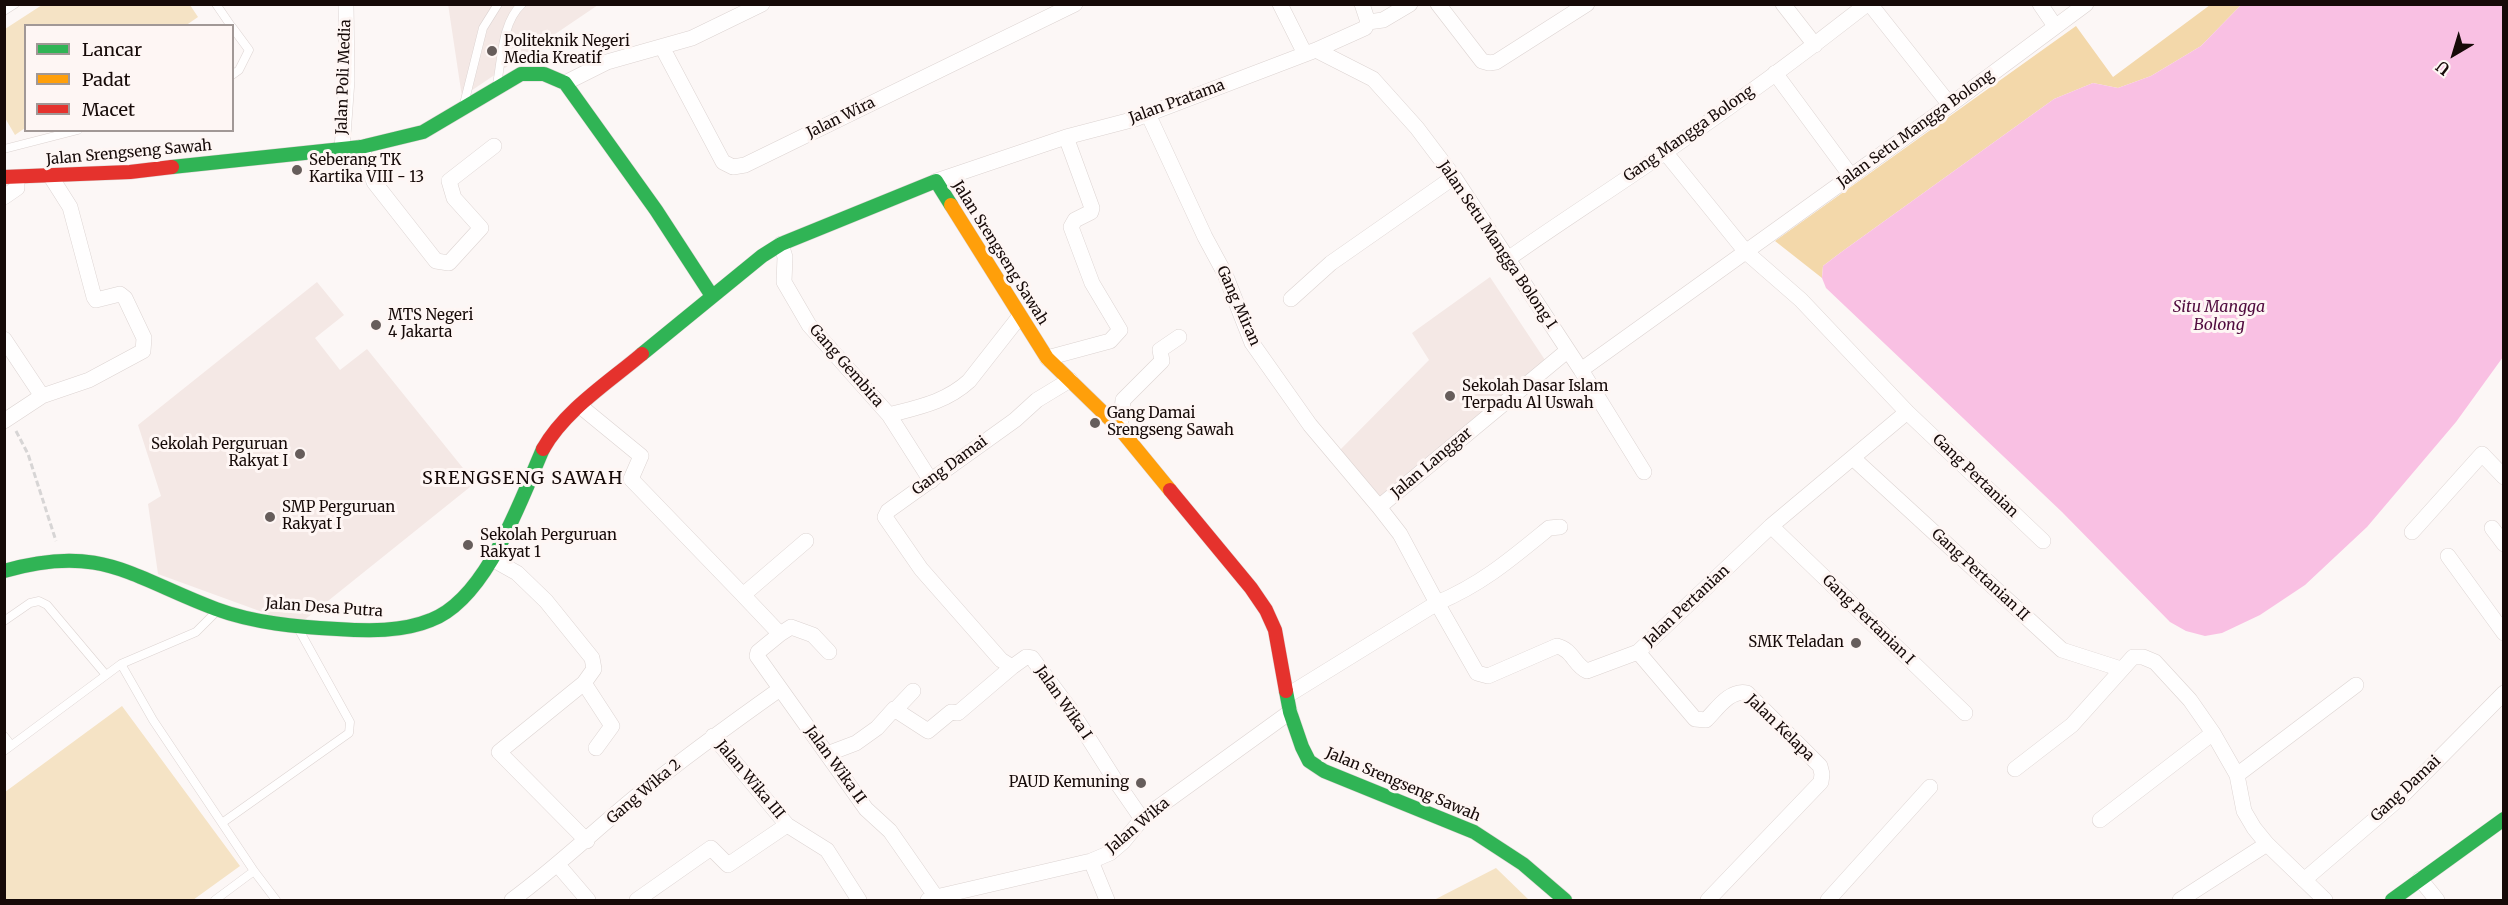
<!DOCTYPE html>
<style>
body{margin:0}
#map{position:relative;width:2508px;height:905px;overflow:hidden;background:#fcf7f6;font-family:Merriweather,serif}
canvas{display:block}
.frame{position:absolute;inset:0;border:6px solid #160a08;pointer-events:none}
.legend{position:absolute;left:24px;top:24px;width:210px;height:108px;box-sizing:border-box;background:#fef6f4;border:2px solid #a19896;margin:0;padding:8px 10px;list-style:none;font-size:18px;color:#160a08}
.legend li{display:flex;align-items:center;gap:12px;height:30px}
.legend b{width:30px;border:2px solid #a19896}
.north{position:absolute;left:2424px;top:24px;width:60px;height:60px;-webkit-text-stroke:4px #fef6f4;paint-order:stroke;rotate:218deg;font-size:16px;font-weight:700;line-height:24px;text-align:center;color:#160a08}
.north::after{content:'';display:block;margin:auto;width:21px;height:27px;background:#160a08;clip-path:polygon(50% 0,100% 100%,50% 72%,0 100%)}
</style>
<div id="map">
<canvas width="2508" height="905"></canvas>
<div class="frame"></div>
<ul class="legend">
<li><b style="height:8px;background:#30b455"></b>Lancar</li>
<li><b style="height:8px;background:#ff9f0a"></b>Padat</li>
<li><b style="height:8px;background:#e5322d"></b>Macet</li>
</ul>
<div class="north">U</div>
</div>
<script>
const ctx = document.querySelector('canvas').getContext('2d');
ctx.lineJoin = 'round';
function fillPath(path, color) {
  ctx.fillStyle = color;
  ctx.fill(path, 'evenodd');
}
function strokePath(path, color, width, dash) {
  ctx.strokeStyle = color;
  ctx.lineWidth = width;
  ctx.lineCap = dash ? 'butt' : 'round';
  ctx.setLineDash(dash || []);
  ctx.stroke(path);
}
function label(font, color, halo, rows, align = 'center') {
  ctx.font = font + ' Merriweather,serif';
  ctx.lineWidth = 6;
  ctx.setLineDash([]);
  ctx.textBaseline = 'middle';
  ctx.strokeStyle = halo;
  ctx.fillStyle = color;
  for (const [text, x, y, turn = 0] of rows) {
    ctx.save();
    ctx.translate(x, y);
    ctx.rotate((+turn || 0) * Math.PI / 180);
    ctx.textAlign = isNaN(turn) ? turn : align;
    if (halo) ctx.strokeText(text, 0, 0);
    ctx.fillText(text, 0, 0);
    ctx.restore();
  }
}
const built = new Path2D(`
 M448,4L598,5L462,97Z
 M1490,277L1545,360L1379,503L1337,453L1429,360L1412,333Z
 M317,282L344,315L315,338L340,370L367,349L475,483L298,625L158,574L148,504L161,496L138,425Z`);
const green = new Path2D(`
 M42,5H190L198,17L185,26H26L25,128L15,135L5,118V29Z
 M122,706L240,866L193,900H5V792Z
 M1496,868L1529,900H1434Z`);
const forest = new Path2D(`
 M2210,5H2241L2201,46L2151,76L2118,88L2093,83L2054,99L1840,253L1823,266L1822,278L1775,241L2076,26L2113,77Z`);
const water = new Path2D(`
 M2241,5H2503V357L2456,422L2367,527L2305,585L2260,615L2222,633L2205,636L2186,631L2170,622L2062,512L1826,288L1822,278L1823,266L1840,253L2054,99L2093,83L2118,88L2151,76L2201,46Z`);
const path = new Path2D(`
 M16,431L28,454L56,541`);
const lane = new Path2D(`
 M216,4L231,26
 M4,11L15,4
 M232,27L249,50L239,70L232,75
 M497,84C502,58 502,22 522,4
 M464,104L483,28L498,4
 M4,149L78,130
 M4,621L30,603L39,601L47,605L106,675
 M121,664L153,720L254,871
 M4,736L11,745
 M4,751L121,664L196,632L217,611
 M222,823L349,733L350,722L298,628
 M215,900L254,871L276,900`);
const street = new Path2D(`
 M1280,4L1305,54
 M1362,4L1368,22
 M1438,4L1482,61L1489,63L1496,62L1587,4
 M1783,4L1815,45
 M1870,4L1950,105
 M2040,4L2055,26
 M662,47L723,162L733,167L745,165L1075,4
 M1316,50L1373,79L1417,128L1454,177L1581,370L1644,472
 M1775,73L1851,176
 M565,83L607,62L692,38L762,4
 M1148,114L1205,237L1225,274L1252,343L1310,425L1379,507
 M361,147L374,182L436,261L449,263L481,228L454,198L449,181L494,146
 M342,149L347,80L346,4
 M1665,152L1746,252L1801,300L1907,412L2043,541
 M936,181L1066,137L1135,119L1316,50L1365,28L1368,22L1383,20L1410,4
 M4,197L17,188V178
 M781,244L785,257L784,282L809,325L889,415L931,481
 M1508,259C1560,222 1614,188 1667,151C1735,104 1802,55 1867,4
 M1291,299L1331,263L1454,177
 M4,339L42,396
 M1047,358L1110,341L1120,330L1092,283L1071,227L1075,220L1091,212L1092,208L1066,137
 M1581,370L1950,105L2086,4
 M1070,380L1037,400L1015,420L888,511L885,517L921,569L1001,660L1012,667L1026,657L1032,658L1070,709L1115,780L1142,819
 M580,406L641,456L631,479L743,595L806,541
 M889,415C919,407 946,402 969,381L1020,316
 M4,421L42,396L89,380L143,351L144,338L125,298L120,294L96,300L94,297L70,207L51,177
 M1120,429L1123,400L1162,361L1160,350L1179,337
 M1854,459L2062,650L2121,669
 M1771,526L1965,713
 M1560,527L1549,528C1511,559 1482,584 1437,603L1477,673L1488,676L1557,646C1573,650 1574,665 1587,671L1638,652L1771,526L1907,412
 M2492,528L2504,544
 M2412,532L2482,454L2504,477
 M2448,556L2504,633
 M492,559L517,573L546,601L592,658L594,669L584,683L499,752L587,841
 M743,595L780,634L791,627L813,635L829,652
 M780,634L758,652L757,656L866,809L890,831L936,897
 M1638,652L1695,719L1706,720C1717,709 1730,689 1747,693L1820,766L1822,774L1821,782L1708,900
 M584,683L612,726L596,748
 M1288,695L1437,603L1400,534L1379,507L1567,351
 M896,709L913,691
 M713,736L787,825L827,850L859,900
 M827,754L856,743L877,728L894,709L928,731L951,712L958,713L1012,667
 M2015,769L2072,725L2133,657H2143L2155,662L2190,700L2213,733L2237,775L2244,811L2254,828L2267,844L2325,900
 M2237,775L2356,685
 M2100,820L2213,733
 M1091,861L1107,900
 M558,865L588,900
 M2420,879L2437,900
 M2304,880L2401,797L2504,693
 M512,900C557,867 596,829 639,794C685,757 732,723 780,689
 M637,900L711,848L728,865L787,825
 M928,900L936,897L1091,861L1110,853L1123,842L1142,819L1290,712
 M1828,900L1930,787
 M2180,900L2267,844`);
const fast = new Path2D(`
 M172,167L361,147L423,132L521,74H544L565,83L656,210L712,296
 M642,354L762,256L781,244L936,181L951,205
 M4,571C101,543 131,577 216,609C254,623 297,627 337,629C368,631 402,632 431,620C487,599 521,499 543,449
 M1286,691L1290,712L1302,747L1309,761L1324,771L1474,832L1523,864L1565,900
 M2392,900L2504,819`);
const slow = new Path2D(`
 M951,205L1047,358L1120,429L1170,490`);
const jam = new Path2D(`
 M4,177L130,172L172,167
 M543,449C565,410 609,382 642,354
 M1170,490L1251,588L1266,610L1275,630L1286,691`);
const markers = [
 [492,51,6,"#665d5b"],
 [297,170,6,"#665d5b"],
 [376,325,6,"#665d5b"],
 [1450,396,6,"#665d5b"],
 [1095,423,6,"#665d5b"],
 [300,454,6,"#665d5b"],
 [270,517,6,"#665d5b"],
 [468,545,6,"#665d5b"],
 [1856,643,6,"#665d5b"],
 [1141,783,6,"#665d5b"]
];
const poiNames = [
 ["Politeknik Negeri",504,42],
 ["Media Kreatif",504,59],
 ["Seberang TK",309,161],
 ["Kartika VIII - 13",309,178],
 ["MTS Negeri",388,316],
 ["4 Jakarta",388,333],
 ["Sekolah Dasar Islam",1462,387],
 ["Terpadu Al Uswah",1462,404],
 ["Gang Damai",1107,414],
 ["Srengseng Sawah",1107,431],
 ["Sekolah Perguruan",288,445,"right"],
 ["Rakyat I",288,462,"right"],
 ["SMP Perguruan",282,508],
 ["Rakyat I",282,525],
 ["Sekolah Perguruan",480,536],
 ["Rakyat 1",480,553],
 ["SMK Teladan",1844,643,"right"],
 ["PAUD Kemuning",1129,783,"right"]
];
const streetNames = [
 ["Jalan Poli Media",344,77,-88],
 ["Jalan Pratama",1177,102,-20],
 ["Jalan Wira",841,118,-26],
 ["Jalan Setu Mangga Bolong",1916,129,-36],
 ["Gang Mangga Bolong",1689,134,-35],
 ["Jalan Srengseng Sawah",129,153,-5],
 ["Jalan Setu Mangga Bolong I",1497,245,56],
 ["Jalan Srengseng Sawah",1000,253,58],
 ["Gang Miran",1238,306,66],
 ["Gang Gembira",846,366,49],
 ["Jalan Langgar",1432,463,-40],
 ["Gang Damai",950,466,-36],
 ["Gang Pertanian",1975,476,44],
 ["Gang Pertanian II",1980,575,43],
 ["Jalan Pertanian",1687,606,-43],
 ["Jalan Desa Putra",324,608,4],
 ["Gang Pertanian I",1868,620,44],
 ["Jalan Wika I",1063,703,55],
 ["Jalan Kelapa",1780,728,44],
 ["Jalan Wika II",835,765,54],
 ["Jalan Wika III",750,780,50],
 ["Jalan Srengseng Sawah",1403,785,23],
 ["Gang Damai",2406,789,-43],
 ["Gang Wika 2",644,792,-40],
 ["Jalan Wika",1138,826,-40]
];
const waterNames = [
 ["Situ Mangga",2219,307],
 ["Bolong",2219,325]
];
const quarterNames = [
 ["SRENGSENG SAWAH",523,479]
];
fillPath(built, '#f4e8e5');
fillPath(green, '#f5e3c5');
fillPath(forest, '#f3d8aa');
fillPath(water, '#f9c0e3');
strokePath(lane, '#dcd3d1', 9);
strokePath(street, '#dcd3d1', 16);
strokePath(fast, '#dcd3d1', 15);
strokePath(slow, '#dcd3d1', 15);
strokePath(jam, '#dcd3d1', 15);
strokePath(path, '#d7d5d5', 3, [6, 3]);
strokePath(lane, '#fffefe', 8);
strokePath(street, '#fffefe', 15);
strokePath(fast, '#30b455', 14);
strokePath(slow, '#ff9f0a', 14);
strokePath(jam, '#e5322d', 14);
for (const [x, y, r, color] of markers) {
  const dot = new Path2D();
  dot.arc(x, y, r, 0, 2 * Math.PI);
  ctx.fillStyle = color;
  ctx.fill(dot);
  strokePath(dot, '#fef6f4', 2);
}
label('15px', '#160a08', '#fef6f4', poiNames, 'left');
label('15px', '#160a08', '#fef6f4', streetNames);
label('italic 16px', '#500b3e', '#fef6f4', waterNames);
ctx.letterSpacing = '1.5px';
label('18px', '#160a08', '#fef6f4', quarterNames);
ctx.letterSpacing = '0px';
</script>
